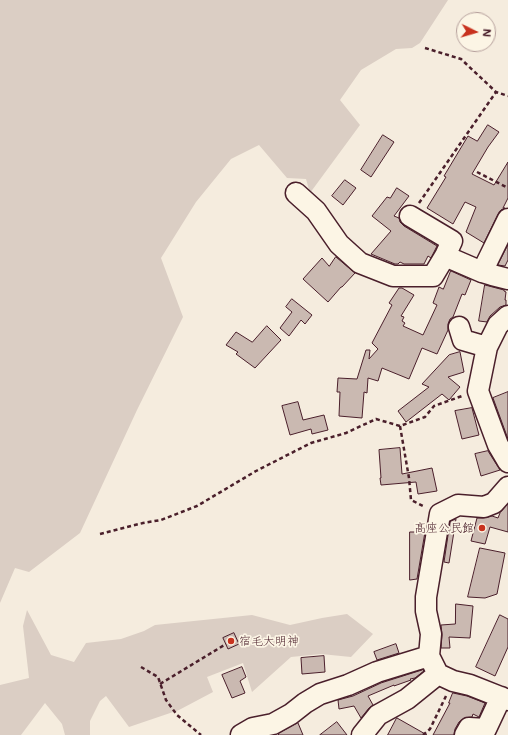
<!DOCTYPE html>
<meta charset="utf-8">
<style>
body{margin:0}
#map{position:relative;width:508px;height:735px;overflow:hidden;background:#f5ecde;font-family:Mali,sans-serif}
canvas{display:block}
.north{position:absolute;left:456px;top:12px;width:40px;height:40px;box-sizing:border-box;background:#fcf5e5;border:1px solid #b59f9b;border-radius:50%;rotate:95deg;font-size:11px;font-weight:700;line-height:16px;text-align:center;color:#4a1f2b}
.north::after{content:'';display:block;margin:auto;width:14px;height:18px;background:#c8321e;clip-path:polygon(50% 0,100% 100%,50% 72%,0 100%)}
</style>
<div id="map">
<canvas width="508" height="735"></canvas>
<div class="north">N</div>
</div>
<script>
const ctx = document.querySelector('canvas').getContext('2d');
ctx.lineJoin = 'round';
function fillPath(path, color) {
  ctx.fillStyle = color;
  ctx.fill(path, 'evenodd');
}
function strokePath(path, color, width, dash) {
  ctx.strokeStyle = color;
  ctx.lineWidth = width;
  ctx.lineCap = dash ? 'butt' : 'round';
  ctx.setLineDash(dash || []);
  ctx.stroke(path);
}
function label(font, color, halo, rows, align = 'center') {
  ctx.font = font + ' Mali,"Klee One",sans-serif';
  ctx.lineWidth = 3.5;
  ctx.setLineDash([]);
  ctx.textBaseline = 'middle';
  ctx.strokeStyle = halo;
  ctx.fillStyle = color;
  for (const [text, x, y, turn = 0] of rows) {
    ctx.save();
    ctx.translate(x, y);
    ctx.rotate((+turn || 0) * Math.PI / 180);
    ctx.textAlign = isNaN(turn) ? turn : align;
    if (halo) ctx.strokeText(text, 0, 0);
    ctx.fillText(text, 0, 0);
    ctx.restore();
  }
}
const green = new Path2D(`
 M0,0H448L420,43L412,48L396,49L361,70L340,100L360,125L310,193L306,179L287,178L259,145L231,159L196,202L161,258L183,317L137,410L80,533L29,572L15,568L0,603Z
 M27,610L51,655L74,662L86,643L121,639L144,631L155,625L252,615L290,625L322,618L347,614L373,634L351,657L321,654L291,657L252,692L243,663L207,677L213,692L179,710L129,727L106,696L100,701L90,721V735H65L62,724L45,703L21,735H0V685L29,678L23,626Z`);
const building = new Path2D(`
 M488,125L499,132L488,147L472,174L494,185L508,162V198L503,208H505L501,210L498,214L484,243L466,232L476,207L465,202L453,224L427,208L446,177L444,176L468,136L477,141Z
 M383,135L394,142L371,177L361,170Z
 M345,180L356,188L343,205L332,196Z
 M397,188L409,196L394,216L399,218L400,222L404,226L437,246L431,258L428,256L424,264H404L400,262L398,264H395L371,254L391,231L372,216L387,197L390,198Z
 M508,245V260L505,266L498,265Z
 M336,257L355,273L342,287H341L328,302L303,279L322,258L329,266Z
 M451,271L471,280L465,295L462,294L453,317L450,319L448,324V330L437,354L422,348L409,379L382,368L378,381L368,378L367,393L364,392L362,418L339,416L340,392H337L338,378L357,379L366,350H370L369,359L378,349L372,343L392,305L389,303L399,288H402L414,295L401,316L404,317L402,321L405,323L403,326L423,335L437,305L433,303L439,287L443,289Z
 M485,285L504,290V291L506,292L505,300H506V305L500,307L490,316L487,322L479,321Z
 M292,299L312,315L305,324L301,320L289,336L280,328L292,312L286,307Z
 M267,326L281,340L255,368L236,354L238,352L226,345L236,332L252,342Z
 M460,352L464,372L448,377L460,387L449,400L442,394L406,422L398,411L429,387L422,384L449,355Z
 M508,392V439L493,398Z
 M298,402L303,420L324,415L328,430L312,434L311,429L290,435L282,406Z
 M472,408L479,435L462,439L455,411Z
 M400,448L402,474L432,468L437,491L418,494L416,482L381,485L380,478H381L379,450Z
 M488,451L500,470L481,476L475,454Z
 M508,504V532L490,527L485,544L471,541L477,518H483L492,516L498,518L500,513Z
 M456,519L449,563L444,562L450,522Z
 M410,532H425L417,579L410,580Z
 M480,548L505,553L497,594L485,598L468,597Z
 M456,604L473,606L470,638L449,637L450,648H441L442,635L441,625L455,624Z
 M500,615L508,619V647L495,676L476,667Z
 M234,633L239,644L228,649L223,638Z
 M396,644L399,653L377,660L374,652Z
 M324,656L325,672L302,674L301,658Z
 M242,667L246,677L240,681L245,693L232,698L222,675Z
 M423,670L424,671L415,678L410,679L411,680L394,686V685L368,696L373,705L369,708L361,718L354,706L339,709L338,700L353,696L381,683Z
 M453,693L467,696L485,703L479,717L473,714L472,717L464,718L459,722L455,729L454,735H433L450,703H449Z
 M397,718L427,735H388Z
 M337,722L347,735H320Z
 M298,723L303,735H279L278,734Z`);
const path = new Path2D(`
 M425,48L461,59L496,92L508,96
 M477,172L508,188
 M419,203L496,92
 M400,426L409,478L411,500L425,507
 M100,534L143,523L161,520L197,506L256,471L311,443L346,433L376,419L400,426L425,417L434,406L462,396
 M141,667L158,677L166,700L177,715L201,735
 M160,684L226,644
 M423,735L430,729L446,696`);
const minor = new Path2D(`
 M296,193L316,211L339,244L360,263L393,276H433L445,256
 M410,216L452,241L445,256L482,272
 M508,219L482,272L492,275L508,279
 M508,316L498,325L487,347L478,391L498,445L508,462
 M459,327L463,340L487,347
 M508,487L494,503L484,507L458,505L440,514L426,597V611L431,634L429,656L438,674L453,681L470,685L508,700
 M241,735L253,728L273,724L291,714L305,703L320,694L348,685L377,672L429,656
 M362,735L378,715L407,699L438,674
 M465,735L469,728L486,729L501,697`);
const markers = [
 [482,528,4,"#c8321e"],
 [231,641,4,"#c8321e"]
];
const poiNames = [
 ["髙座公民館",474,528],
 ["宿毛大明神",239,641,"left"]
];
fillPath(green, '#dbcec4');
fillPath(building, '#cab9b1');
strokePath(building, '#4a1f2b', 1);
strokePath(minor, '#4a1f2b', 23);
strokePath(path, '#4a1f2b', 2.5, [4, 3]);
strokePath(minor, '#fcf5e5', 20);
for (const [x, y, r, color] of markers) {
  const dot = new Path2D();
  dot.arc(x, y, r, 0, 2 * Math.PI);
  ctx.fillStyle = color;
  ctx.fill(dot);
  strokePath(dot, '#fcf5e5', 1.5);
}
label('12px', '#4a1f2b', '#fcf5e5', poiNames, 'right');
</script>
